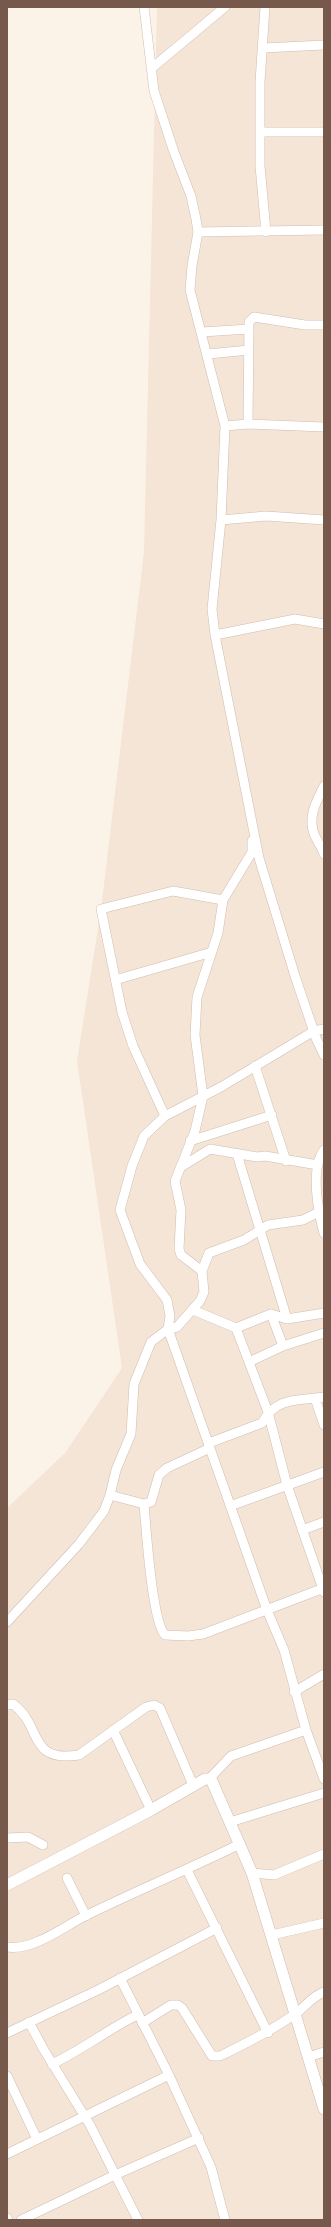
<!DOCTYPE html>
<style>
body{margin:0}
#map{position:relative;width:331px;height:2227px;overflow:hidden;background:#fcf3e8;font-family:Rubik,sans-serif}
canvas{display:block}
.frame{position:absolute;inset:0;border:8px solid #77594c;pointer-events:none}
</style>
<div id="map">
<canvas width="331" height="2227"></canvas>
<div class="frame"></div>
</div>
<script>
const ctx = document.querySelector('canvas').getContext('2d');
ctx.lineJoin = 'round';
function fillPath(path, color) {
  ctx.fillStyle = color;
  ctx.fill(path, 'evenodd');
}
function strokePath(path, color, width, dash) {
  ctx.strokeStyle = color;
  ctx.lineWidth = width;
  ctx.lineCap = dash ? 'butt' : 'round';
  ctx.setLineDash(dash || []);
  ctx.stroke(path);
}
const residential = new Path2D(`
 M157,7H324V2220H7V1508L65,1453L122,1368L77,1061L101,909L144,552Z`);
const minor = new Path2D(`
 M144,7L154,91L174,152L191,196L196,219L198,232L192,266L190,290L225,426L221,520L212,609L215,635L259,858L295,976L316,1038L324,1055
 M265,7L260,82V166L266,232
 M263,48L324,45
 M152,68L225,7
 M261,132H324
 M198,232L324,230
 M202,332L249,329
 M208,354L249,350
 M248,424L249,322L254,317L305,325H324
 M225,426L248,424L324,427
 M221,520L266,516L324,520
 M215,635L295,619L324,624
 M324,786C316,803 308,815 314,834C317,841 322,847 324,854
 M115,980L212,952
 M324,1029L314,1031L221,1087L165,1116L144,1136L132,1166L120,1210L140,1264L167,1300L170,1316L168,1329L267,1610L284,1650L306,1730L324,1779
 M255,1066L286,1161
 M165,1116L133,1046L122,1012L101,909L173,891L223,900
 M190,1141L272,1115
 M324,1150C310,1169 318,1211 324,1233
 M237,1154L287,1319
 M181,1167L210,1149L257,1157L265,1156L318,1165
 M202,1271L181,1255L179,1249L181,1210L175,1181L195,1131L203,1096L195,1035L197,997L218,933L223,900L252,852V841
 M193,1310L236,1328L271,1314L287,1319L324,1313
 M271,1314L283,1346
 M236,1328L268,1412L287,1485L324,1592
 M249,1362L283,1346L324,1333
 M315,1398L324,1425
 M209,1443L262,1423C277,1396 298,1401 324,1397
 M110,1495L144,1504L151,1502L159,1475L167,1468L210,1448
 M144,1504C146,1527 152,1622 165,1635L188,1636L203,1634L324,1588
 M230,1506L324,1472
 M302,1530L324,1522
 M7,1622L79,1544L104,1511L110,1495L116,1470L131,1434L134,1384L151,1342L168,1329L177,1327L200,1301L204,1292L202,1271L209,1253L244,1240L268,1225L303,1220L319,1212
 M294,1692L324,1674
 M7,1705L13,1704C43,1726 27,1763 79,1755L146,1707L154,1705L160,1708L193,1785
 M113,1730L151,1810
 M210,1778L231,1756L306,1730
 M230,1822L324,1793
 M7,1838L28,1837L43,1845
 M187,1870L268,2033
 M252,1873L274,1875L324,1854
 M67,1878L86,1916
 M272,1935L324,1923
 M7,1947C33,1951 63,1927 85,1916C136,1891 189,1869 240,1844
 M120,1978L169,2075L211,2167L225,2220
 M29,2022L44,2050L90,2125L138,2220
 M142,2023L171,2005H178L182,2008L212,2056H220C245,2044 269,2032 292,2016C304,2009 309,1998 324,1992
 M7,2033L98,1990L217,1928
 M308,2057L324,2052
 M52,2064C82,2050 107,2030 137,2015
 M7,2076L37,2139
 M7,2154L169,2075
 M7,2218L8,2220
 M21,2220L115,2175L199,2138`);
const tertiary = new Path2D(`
 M7,1885L151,1810L205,1779H211L252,1873L324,2109`);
fillPath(residential, '#f4e5d6');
strokePath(minor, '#d1bdb0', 10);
strokePath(tertiary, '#d1bdb0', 12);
strokePath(minor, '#fff', 9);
strokePath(tertiary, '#fff', 11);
</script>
